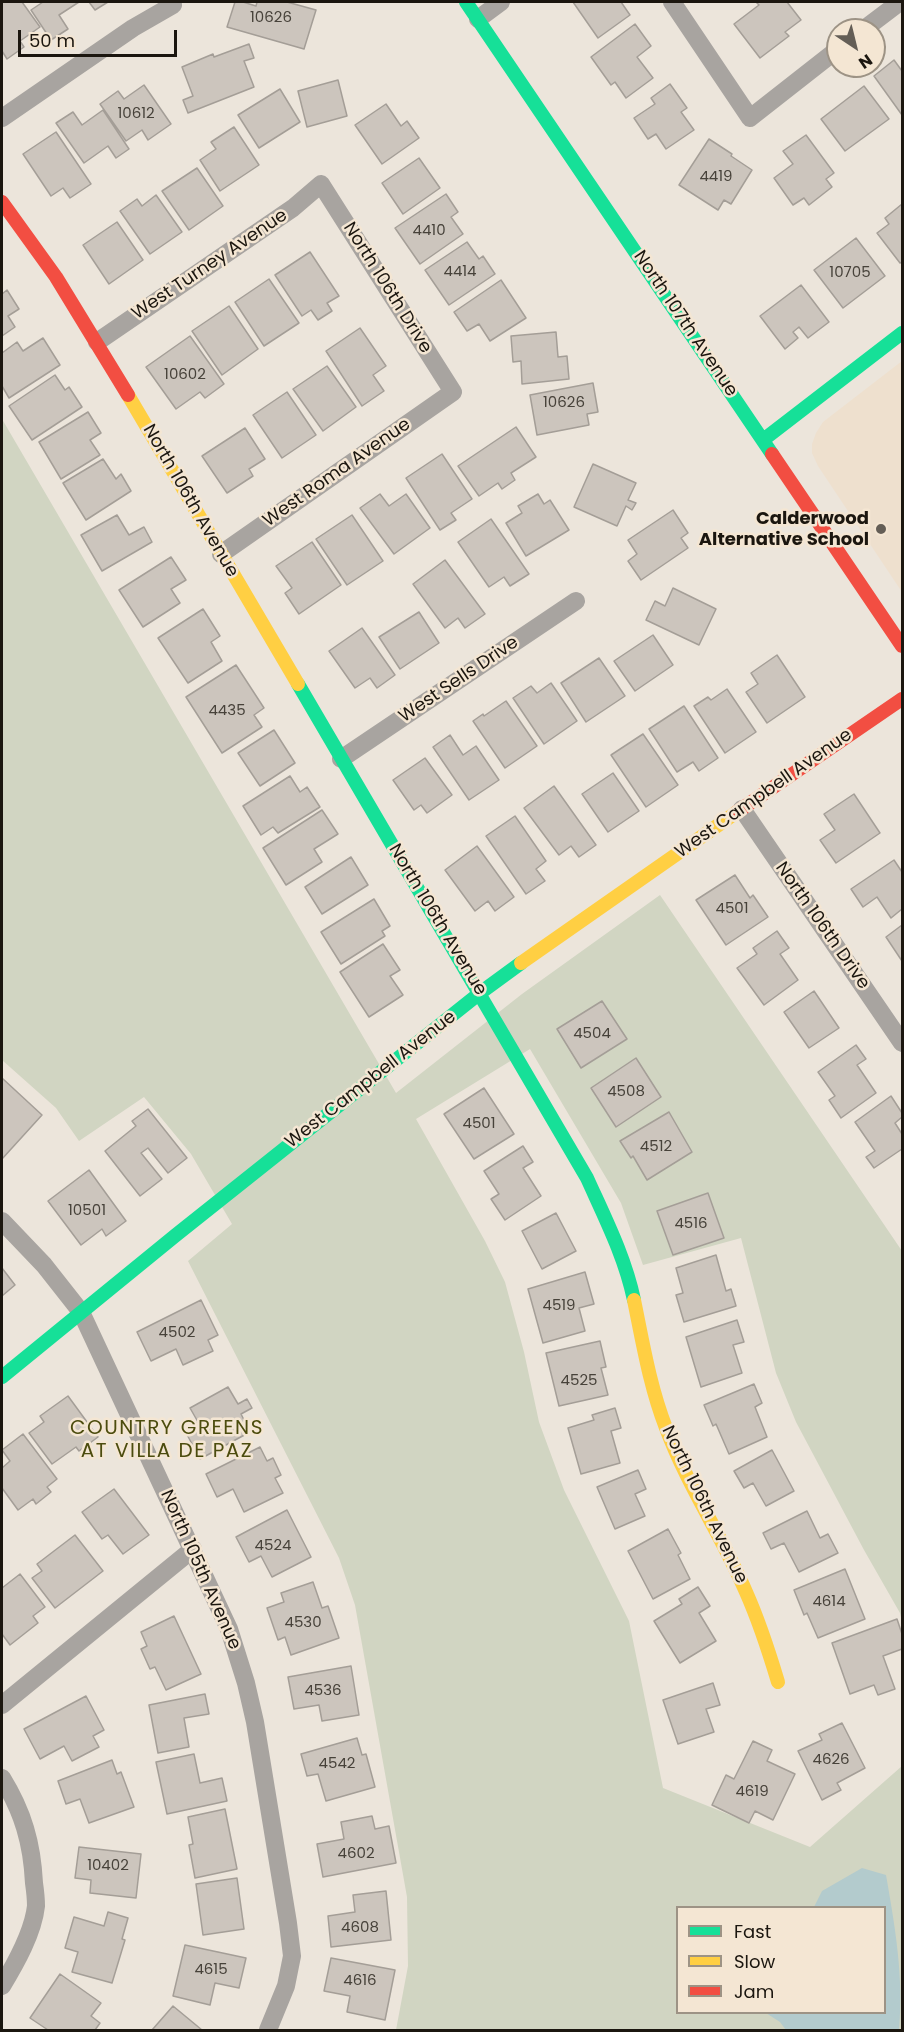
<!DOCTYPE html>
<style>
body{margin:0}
#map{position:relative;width:904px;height:2032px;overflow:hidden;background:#ece5db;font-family:Poppins,sans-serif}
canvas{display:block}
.frame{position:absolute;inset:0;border:3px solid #1b160f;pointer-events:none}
.legend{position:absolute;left:676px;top:1906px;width:210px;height:108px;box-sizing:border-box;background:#f4e6d3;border:2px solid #9d9385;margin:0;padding:8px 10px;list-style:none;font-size:18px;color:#1b160f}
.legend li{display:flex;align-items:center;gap:12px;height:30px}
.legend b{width:30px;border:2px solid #9d9385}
.north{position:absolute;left:826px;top:18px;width:60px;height:60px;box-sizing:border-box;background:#f4e6d3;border:2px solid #9d9385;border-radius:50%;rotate:145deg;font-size:16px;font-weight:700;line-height:24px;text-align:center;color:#1b160f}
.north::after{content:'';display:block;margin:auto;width:21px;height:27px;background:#645e56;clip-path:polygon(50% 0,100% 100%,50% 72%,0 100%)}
.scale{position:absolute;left:18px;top:30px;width:159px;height:27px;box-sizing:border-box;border:3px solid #1b160f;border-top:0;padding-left:8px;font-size:18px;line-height:21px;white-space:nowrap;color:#1b160f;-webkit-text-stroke:4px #f4e6d3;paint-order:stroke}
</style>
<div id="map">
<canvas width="904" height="2032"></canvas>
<div class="frame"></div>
<ul class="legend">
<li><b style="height:8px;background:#16e098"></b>Fast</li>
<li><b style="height:8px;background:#ffcf43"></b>Slow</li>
<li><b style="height:8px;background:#f24e42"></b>Jam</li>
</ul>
<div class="north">N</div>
<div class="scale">50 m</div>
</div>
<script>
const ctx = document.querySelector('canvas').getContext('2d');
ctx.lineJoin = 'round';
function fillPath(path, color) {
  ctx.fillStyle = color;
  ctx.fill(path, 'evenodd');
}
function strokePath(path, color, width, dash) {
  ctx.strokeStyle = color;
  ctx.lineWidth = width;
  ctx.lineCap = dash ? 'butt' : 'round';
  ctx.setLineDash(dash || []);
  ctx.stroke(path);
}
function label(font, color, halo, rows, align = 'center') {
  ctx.font = font + ' Poppins,sans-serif';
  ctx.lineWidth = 5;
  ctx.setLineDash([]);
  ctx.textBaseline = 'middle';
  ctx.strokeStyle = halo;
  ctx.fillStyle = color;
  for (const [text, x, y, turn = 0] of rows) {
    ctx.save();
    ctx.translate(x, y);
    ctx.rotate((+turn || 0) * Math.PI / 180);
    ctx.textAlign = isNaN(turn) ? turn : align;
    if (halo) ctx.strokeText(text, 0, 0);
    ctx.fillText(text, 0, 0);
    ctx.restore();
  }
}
const built = new Path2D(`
 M902,361V592L818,466L812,453V444L816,433L823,422Z`);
const green = new Path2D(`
 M2,419L396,1093L522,994L660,895L902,1251V1622L900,1613L864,1550L796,1422L776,1373L741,1238L643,1265L621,1203L530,1049L416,1119L485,1241L505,1282L524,1352L539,1422L564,1490L629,1621L663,1788L810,1847L902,1766V2030H396L408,1966L407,1897L355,1605L339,1558L188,1261L232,1224L191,1154L144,1097L79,1141L56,1108L2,1060ZM678,1908H884V2012H678Z`);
const water = new Path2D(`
 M862,1868L886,1875C895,1926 904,1978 899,2030H786L780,2022L766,2013L884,2012V1908L814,1907L822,1891Z`);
const building = new Path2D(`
 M2,2H22L40,27L20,41L24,47L7,59L2,51Z
 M43,2H79L59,15L68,29L51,40L31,10Z
 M89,2H108L95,10Z
 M235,2H243L256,6L257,2H287L316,10L304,49L227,27Z
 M573,2H621L630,15L598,38Z
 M756,2H787L801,20L785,32L789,36L760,58L734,24L759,5Z
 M635,24L651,46L637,57L653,78L626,98L615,82L611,85L591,57Z
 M249,44L254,58L244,61L254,87L188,113L183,100L193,96L182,67L213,54L214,57Z
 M894,60L902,71V115L874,76Z
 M338,80L347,116L307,127L298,91Z
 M670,84L687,108L681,112L694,130L666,149L656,134L648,139L634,118L655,104L651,98Z
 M144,85L171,124L148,140L142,130L126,141L100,104L118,91L124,99Z
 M864,86L889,119L845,151L821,119Z
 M280,89L300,122L259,148L238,115Z
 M386,104L401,126L407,121L419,138L382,164L355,125Z
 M103,110L129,149L116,158L108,146L84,163L56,123L73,112L82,125Z
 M234,127L259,165L220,191L200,160L216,149L211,142Z
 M56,132L91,184L70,198L63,188L51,196L23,154Z
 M806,135L834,173L826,179L832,187L809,205L804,198L793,205L774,178L793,164L783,151Z
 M709,139L732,154L731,156L752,170L731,204L724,200L718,210L679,185Z
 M419,158L440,188L403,214L382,183Z
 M197,168L223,206L189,230L162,191Z
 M446,194L458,212L451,217L463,234L420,264L395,228Z
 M156,195L182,232L150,254L120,211L137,199L142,206Z
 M902,204V262L900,263L877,233L889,224L885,218Z
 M117,222L143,260L109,284L83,245Z
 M856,238L885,276L843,308L814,270Z
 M467,242L479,259L483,256L495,274L449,305L425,270Z
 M310,252L339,296L327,303L332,311L318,320L311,310L302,316L275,275Z
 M269,279L299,323L264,346L235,302Z
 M501,280L526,318L490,341L479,324L467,331L454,312Z
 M801,285L829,322L808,338L799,327L793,332L798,338L785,349L760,316Z
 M7,290L19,309L8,316L15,327L2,336V294Z
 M229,306L258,349L222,375L192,331Z
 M360,328L386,366L373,375L384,391L362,406L326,351Z
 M556,332L558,357L567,356L569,379L522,384L521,361L513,362L511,336Z
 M190,336L224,384L205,398L200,392L176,409L146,367Z
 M43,338L60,365L9,398L2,386V353L17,342L23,351Z
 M327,366L356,407L323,431L293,389Z
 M55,375L65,390L69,387L82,407L32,440L9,406Z
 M593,383L598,412L587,414L589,425L537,435L530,395Z
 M287,392L316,435L282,458L253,415Z
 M88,412L101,433L90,440L100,455L61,479L39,442Z
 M516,427L536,457L511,473L515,480L502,489L498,483L479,496L458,466Z
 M245,428L265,459L249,469L253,476L227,493L202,456Z
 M442,454L472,499L451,513L456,520L440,530L406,478Z
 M103,459L116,479L121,474L131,491L86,520L63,483Z
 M593,464L636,483L628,500L636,503L632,510L626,506L617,526L574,507Z
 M380,494L389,506L406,494L430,528L394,554L360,508Z
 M538,494L544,504L550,500L569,530L526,556L506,523L522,513L518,506Z
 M673,510L688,533L681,538L688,548L641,580L628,561L637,554L628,540Z
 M117,515L129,535L144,527L152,542L102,571L81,535Z
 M352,515L383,561L347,585L316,539Z
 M491,519L529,574L510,586L504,577L489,587L458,542Z
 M312,542L341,585L299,614L285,593L292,588L276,566Z
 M171,557L186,580L171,589L180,603L143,627L119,590Z
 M445,560L485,614L465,628L458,618L445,628L413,584Z
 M673,588L716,609L699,645L646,620L655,601L665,606Z
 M203,609L220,636L211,642L222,661L188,683L158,638Z
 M419,612L439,643L400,669L379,637Z
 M362,628L395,675L377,688L370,678L355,688L329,651Z
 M653,635L673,665L635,691L614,661Z
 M777,655L805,697L767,723L746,692L758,684L751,673Z
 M599,658L625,696L586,722L561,683Z
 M236,665L264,708L254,715L262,727L222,753L186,697Z
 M551,683L577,721L544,744L513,698L531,686L537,693Z
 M727,689L756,732L725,753L694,706L708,697L711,700Z
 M506,701L537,746L505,768L473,721L483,714L484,716Z
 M684,706L718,758L699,771L693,762L677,772L649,729Z
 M274,730L295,763L260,786L238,753Z
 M643,734L678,785L646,807L611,755Z
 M450,735L463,755L476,746L499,780L469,800L433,747Z
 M425,758L452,795L427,813L421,805L414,810L393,780Z
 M613,773L639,811L608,832L582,794Z
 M290,776L300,792L307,787L320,807L278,833L273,827L261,835L243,806Z
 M554,786L596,845L579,857L571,846L559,855L524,808Z
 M854,794L880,833L836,863L820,840L835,830L824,814Z
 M322,810L338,834L314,849L322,862L286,885L263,848Z
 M515,816L546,861L536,869L545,881L526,894L486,836Z
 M477,846L514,897L495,911L488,901L475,911L445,870Z
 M351,857L368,885L322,914L305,887Z
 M894,860L902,872V909L891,918L877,897L863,907L851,889Z
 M735,875L750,898L753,895L768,917L726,945L696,900Z
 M374,899L390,926L382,931L385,936L341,964L321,932Z
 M902,925V961L886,937Z
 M777,931L789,948L780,954L798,980L764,1005L737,968L757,954L753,948Z
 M383,944L400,970L390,976L403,995L369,1017L340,972Z
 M814,991L839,1028L809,1048L784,1012Z
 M602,1001L627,1039L581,1068L557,1029Z
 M856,1045L866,1059L857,1065L876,1093L841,1118L829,1100L835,1096L818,1072Z
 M636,1058L661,1097L616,1127L591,1088Z
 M2,1078L42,1115L2,1159Z
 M484,1088L514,1134L474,1159L444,1114Z
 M891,1096L902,1113V1117L895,1123L902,1134V1149L874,1168L866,1157L875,1151L855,1122Z
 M148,1109L187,1158L168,1173L148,1148L141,1153L162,1179L140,1196L105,1151L136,1126L132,1121Z
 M669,1112L692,1152L647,1180L633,1156L631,1158L620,1141Z
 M523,1146L533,1162L523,1168L541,1196L505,1220L491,1199L499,1194L484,1171Z
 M89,1170L126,1221L106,1236L102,1229L81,1245L48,1201Z
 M708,1193L724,1238L673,1255L657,1211Z
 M556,1213L576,1251L542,1269L522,1231Z
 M716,1255L726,1291L731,1289L736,1306L684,1322L676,1295L683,1293L676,1268Z
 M2,1268L15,1285L2,1296Z
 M585,1272L594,1304L579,1308L585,1331L543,1343L528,1289Z
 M201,1300L218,1335L208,1340L213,1351L183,1365L176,1349L151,1361L137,1332Z
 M737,1320L744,1342L733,1345L742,1373L701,1387L686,1337Z
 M600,1341L606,1367L601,1368L608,1395L559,1406L546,1353Z
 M754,1384L762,1403L755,1407L767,1437L729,1454L716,1424L713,1426L704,1405Z
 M228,1387L238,1404L247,1399L252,1408L241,1414L250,1432L200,1459L184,1429L198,1422L190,1408Z
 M68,1396L98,1437L79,1451L76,1447L52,1464L29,1433L44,1422L40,1416Z
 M615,1408L621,1428L611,1431L620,1463L581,1474L568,1428L594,1420L592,1415Z
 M23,1434L57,1479L47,1487L51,1492L36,1504L33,1499L18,1510L2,1488V1468L10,1461L2,1450Z
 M260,1447L267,1461L273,1458L281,1475L275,1478L283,1493L244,1512L233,1489L217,1497L206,1474Z
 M772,1450L794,1491L766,1506L753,1483L744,1488L734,1471Z
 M638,1470L646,1489L635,1494L645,1516L615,1529L597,1487Z
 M114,1489L149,1535L123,1554L108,1535L102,1539L82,1512Z
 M287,1510L311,1557L272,1577L261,1556L249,1562L236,1537Z
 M807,1511L820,1538L828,1534L838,1553L799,1572L784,1543L771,1549L763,1533Z
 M668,1529L681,1553L678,1555L690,1579L653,1599L628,1551Z
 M75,1535L103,1571L55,1608L32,1578L42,1571L37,1564Z
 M845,1569L865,1619L818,1638L807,1613L804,1615L794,1590Z
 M20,1574L45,1607L33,1616L38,1623L10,1645L2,1634V1588Z
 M313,1582L322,1608L328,1606L339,1638L291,1655L285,1637L278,1640L267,1608L284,1602L281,1593Z
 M698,1587L710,1606L699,1613L716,1641L680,1663L654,1621L682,1604L679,1599Z
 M174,1616L201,1674L166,1690L155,1667L150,1669L141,1649L147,1646L141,1632Z
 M897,1619L902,1634V1649L883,1656L895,1689L878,1695L874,1685L850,1694L832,1643Z
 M351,1666L359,1715L322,1721L319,1705L294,1709L288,1677Z
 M713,1683L720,1705L706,1709L714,1732L678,1744L663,1700Z
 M205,1694L209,1714L184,1718L189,1747L158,1753L149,1705Z
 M86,1696L104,1730L93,1736L99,1747L72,1761L64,1746L40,1759L24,1729Z
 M842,1723L865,1768L837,1783L841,1790L822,1800L798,1751L822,1740L819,1734Z
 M357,1738L362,1755L366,1754L375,1787L326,1801L318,1774L307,1776L301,1754Z
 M753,1741L772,1750L767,1761L795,1774L773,1820L755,1811L749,1823L712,1805L726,1775L734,1779Z
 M194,1754L200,1783L222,1778L227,1801L167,1814L156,1762Z
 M112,1760L117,1774L121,1772L134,1807L89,1823L80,1799L66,1804L58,1781Z
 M225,1809L237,1869L195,1878L189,1845L193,1844L188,1817Z
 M372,1816L375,1829L389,1826L396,1863L323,1877L317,1844L344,1839L341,1822Z
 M79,1847L141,1854L136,1898L90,1893L91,1880L75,1878Z
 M237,1878L244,1929L203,1935L196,1884Z
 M386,1891L391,1940L331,1947L328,1916L355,1912L353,1895Z
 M108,1912L128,1918L122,1939L125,1940L112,1983L72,1972L78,1952L65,1948L74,1917L104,1926Z
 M185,1945L246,1958L239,1988L215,1983L210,2005L173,1996Z
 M331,1958L395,1970L385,2020L347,2012L350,1996L324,1991Z
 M60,1974L101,2003L91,2016L100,2023L95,2030H48L30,2018Z
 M173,2006L202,2030H152Z`);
const street = new Path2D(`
 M672,2L750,118L838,49
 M478,19L501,2
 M863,30L900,2
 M2,118L133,28L173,5
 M97,342L293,208L321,184L453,392L221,554
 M341,759L576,601
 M742,809L902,1043
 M2,1221L44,1265L81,1312L229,1629L246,1683L255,1722L288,1923L292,1956L286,1986L268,2030
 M2,1705L193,1549
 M2,1778C23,1812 32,1843 34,1883C35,1890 36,1898 36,1906C33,1933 16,1963 2,1986`);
const fast = new Path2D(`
 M466,2L772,454
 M763,440L902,333
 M298,684L587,1178C605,1218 625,1257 634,1300
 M2,1377L176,1235L480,993L521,963`);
const slow = new Path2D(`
 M128,395L298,684
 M521,963L737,812
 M634,1300C643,1344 650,1387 666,1428C687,1485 722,1536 746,1592C759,1621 769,1652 778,1682`);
const jam = new Path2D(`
 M2,202L56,277L128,395
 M772,454L902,646
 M737,812L902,699`);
const markers = [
 [881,529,6,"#645e56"]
];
const numberNames = [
 ["10626",271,18],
 ["10612",136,114],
 ["4419",716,177],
 ["4410",429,231],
 ["4414",460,272],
 ["10705",850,273],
 ["10602",185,375],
 ["10626",564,403],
 ["4435",227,711],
 ["4501",732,909],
 ["4504",592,1034],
 ["4508",626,1092],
 ["4501",479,1124],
 ["4512",656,1147],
 ["10501",87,1211],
 ["4516",691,1224],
 ["4519",559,1306],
 ["4502",177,1333],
 ["4525",579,1381],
 ["4524",273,1546],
 ["4614",829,1602],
 ["4530",303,1623],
 ["4536",323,1691],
 ["4626",831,1760],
 ["4542",337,1764],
 ["4619",752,1792],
 ["4602",356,1854],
 ["10402",108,1866],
 ["4608",360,1928],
 ["4615",211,1970],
 ["4616",360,1981]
];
const streetNames = [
 ["West Turney Avenue",210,265,-34],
 ["North 106th Drive",387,288,58],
 ["North 107th Avenue",685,324,56],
 ["West Roma Avenue",337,473,-35],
 ["North 106th Avenue",190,501,60],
 ["West Sells Drive",459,680,-34],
 ["West Campbell Avenue",764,794,-35],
 ["North 106th Avenue",437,920,59],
 ["North 106th Drive",822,926,55],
 ["West Campbell Avenue",371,1080,-38],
 ["North 106th Avenue",704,1505,64],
 ["North 105th Avenue",200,1570,66]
];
const poiNames = [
 ["Calderwood",869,519],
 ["Alternative School",869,540]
];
const neighbourhoodNames = [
 ["COUNTRY GREENS",167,1429],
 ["AT VILLA DE PAZ",167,1452]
];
fillPath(built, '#eee0ce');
fillPath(green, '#d1d5c2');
fillPath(water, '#b3cbcd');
fillPath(building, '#ccc5bd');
strokePath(building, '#a49e97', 1.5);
strokePath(street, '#a8a4a0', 18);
strokePath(fast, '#16e098', 14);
strokePath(slow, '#ffcf43', 14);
strokePath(jam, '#f24e42', 14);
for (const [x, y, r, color] of markers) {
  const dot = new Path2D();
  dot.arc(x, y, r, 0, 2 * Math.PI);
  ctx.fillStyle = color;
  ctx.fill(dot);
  strokePath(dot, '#f4e6d3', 2);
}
label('15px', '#47423a', null, numberNames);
label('18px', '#1b160f', '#f4e6d3', streetNames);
label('bold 18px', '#1b160f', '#f4e6d3', poiNames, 'right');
ctx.letterSpacing = '1.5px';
label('20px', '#4c4c0e', '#f4e6d3', neighbourhoodNames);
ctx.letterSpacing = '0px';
</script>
